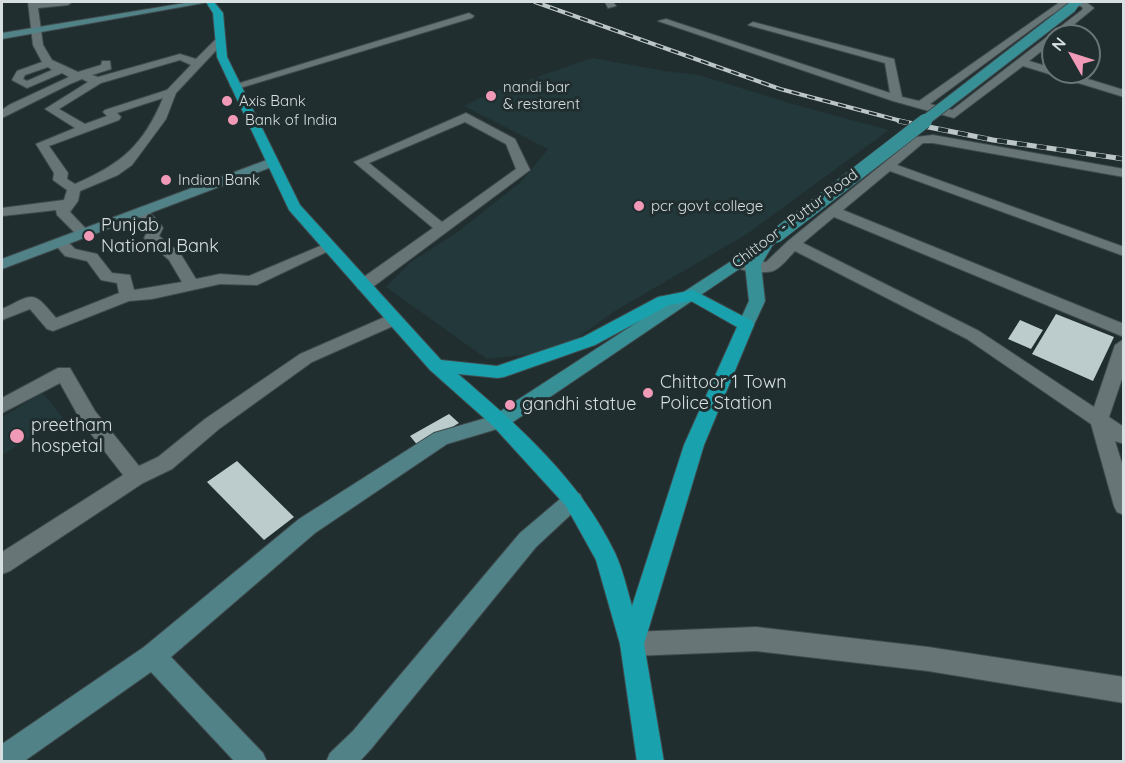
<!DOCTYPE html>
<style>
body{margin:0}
#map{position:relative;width:1125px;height:763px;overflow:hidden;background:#212e30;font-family:Quicksand,sans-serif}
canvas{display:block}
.frame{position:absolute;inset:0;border:3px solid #d7dfe0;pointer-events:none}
.north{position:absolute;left:1041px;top:24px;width:60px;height:60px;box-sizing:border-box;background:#212e30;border:2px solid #6a7576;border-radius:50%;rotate:309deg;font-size:16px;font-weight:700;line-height:24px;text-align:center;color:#d7dfe0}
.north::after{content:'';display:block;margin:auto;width:21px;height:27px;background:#f09ab7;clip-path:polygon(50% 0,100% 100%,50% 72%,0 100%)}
</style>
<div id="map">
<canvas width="1125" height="763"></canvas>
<div class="frame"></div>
<div class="north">N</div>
</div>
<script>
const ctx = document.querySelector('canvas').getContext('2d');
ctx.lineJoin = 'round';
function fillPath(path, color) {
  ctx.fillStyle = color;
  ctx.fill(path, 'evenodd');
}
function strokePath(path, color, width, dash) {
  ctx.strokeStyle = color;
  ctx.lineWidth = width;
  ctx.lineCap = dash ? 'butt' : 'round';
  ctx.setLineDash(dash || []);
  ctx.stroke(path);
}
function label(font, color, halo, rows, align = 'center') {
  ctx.font = font + ' Quicksand,sans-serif';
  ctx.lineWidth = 6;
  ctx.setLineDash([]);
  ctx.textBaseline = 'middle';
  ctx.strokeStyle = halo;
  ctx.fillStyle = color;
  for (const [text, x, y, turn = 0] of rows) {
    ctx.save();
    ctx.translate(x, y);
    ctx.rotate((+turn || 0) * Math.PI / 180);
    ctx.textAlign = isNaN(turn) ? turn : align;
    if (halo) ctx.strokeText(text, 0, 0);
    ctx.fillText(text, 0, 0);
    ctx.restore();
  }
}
const built = new Path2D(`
 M592,58L665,71L699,75L789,103L889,130L747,234L615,311L559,351L487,359L386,287L411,262L459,231L522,181L548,149L464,106L491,93Z
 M43,393L63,418L2,455V417Z`);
const building = new Path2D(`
 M1056,314L1114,337L1093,381L1032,354Z
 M1020,320L1043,330L1031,349L1008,339Z
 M449,414L459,423L419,447L410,436Z
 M237,461L294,517L264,540L207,482Z`);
const street = new Path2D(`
 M28,2H72L68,5L38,8L43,45L52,60L78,72L101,65L102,61H110L111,69L92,75L98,77L180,54L196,59L215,40L224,42L176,93L166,119L132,165L118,175L80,191L78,201L70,212L90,233L83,237L78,236L57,215L56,210L2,216V208L64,200L67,190L53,180L54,173L36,144L75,128L45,109L88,82L82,79L70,84L2,118V110L9,105L69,77L62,73L27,88L12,80L17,71L42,62L33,45ZM180,60L191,65L167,90L105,110L103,112L107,116L85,124L59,109L101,83ZM48,67L52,70L27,81L23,79L25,75ZM163,98C143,146 121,164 75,184L67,179L68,173L49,146L119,120L121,117L117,113Z
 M605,2H613L616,6L608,8Z
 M1060,2H1086L1094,8L1060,36H1053V42L1029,61L1053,68V72H1065L1124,90V97L1023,66L954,118L893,101L658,21L666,19L890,93L885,63L748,25L753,22L894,59L902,97L919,101ZM1077,3L1083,8L1082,10L952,110L930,104L1048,17L1068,5Z
 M469,13L474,16L472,18L240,88L230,86Z
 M466,113L515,139L530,170L370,289H358L356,285L358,281L433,228L354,162ZM465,122L506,144L516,169L442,222L369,163Z
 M933,135L1124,169V177L933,143H923L897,165L1124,247V256L890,171L843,210L1124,324V337L834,217L803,243L979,331L1094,407L1115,345L1124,339V373L1109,417L1124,427V444L1115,441L1124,470V515L1117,512L1114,506L1091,424L967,339L795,251C789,257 781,268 773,271C764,274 736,271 730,264L738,259L766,262L788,241L916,137Z
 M141,207L146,208L161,225L163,228L159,236L180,253L196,279L220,274L249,276L325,244H335L337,247L257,285L220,284L152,299L129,301L53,331L47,329L30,309L2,320V309C34,294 32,289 56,318L119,293L117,283L101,280L87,261L65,256L53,242L60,238L65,239L75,249L97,254L112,273L130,275L134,290L182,282L169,260L144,238L149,228L134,211Z
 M394,313L402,319L400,323L312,362L219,429L172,469L143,483L10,571L2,574V552L123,475L81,421L60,383L2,413V398L58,368H70L95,411L139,466L158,457L205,419L300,354Z
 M756,627L928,647L1124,677V703L928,671L756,651L632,656L623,652L620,644L623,636L632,632Z`);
const secondary = new Path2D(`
 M191,2H209L2,39V33Z
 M272,158L278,162L277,165L2,269V259Z
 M500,414L507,416L509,421L507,426L447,444L315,533L171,657L263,753L267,762H235L151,672L23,762H2V744L144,647L299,519L434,433Z
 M573,491L580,494L583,500L580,506L536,547L371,749L359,762H326L330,753L353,731L520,533L566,494Z`);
const primary = new Path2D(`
 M1074,2H1084L1075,9H1069L1067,7Z
 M776,232L783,236L772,246L761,265L765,301L752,329H740L738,325L749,301L745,265L507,426L500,428L493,426L491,421L493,416Z`);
const highway = new Path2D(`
 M206,2H214L223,13L227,57L300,205L441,360L497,366L583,337L658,297L693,290L752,321L754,325L704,445L644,644L664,762H637L620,644L596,560L566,506L493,426L430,370L289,210L217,57L213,13ZM691,301L737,327L684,445L632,606C627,589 623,570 615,553C581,481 518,425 458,374L498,378L504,377L595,345L669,305Z`);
const railFar1 = new Path2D(`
 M535,2L780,89L905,122`);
const rail = new Path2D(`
 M899,121L993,140L1124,159`);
const primaryBridgeFar1 = new Path2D(`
 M923,122L1072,7`);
const primaryBridge = new Path2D(`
 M776,236L925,121`);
const markers = [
 [491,96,6,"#f09ab7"],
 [227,101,6,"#f09ab7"],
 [233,120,6,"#f09ab7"],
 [166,180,6,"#f09ab7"],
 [639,206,6,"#f09ab7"],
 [89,236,6,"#f09ab7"],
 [648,393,6,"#f09ab7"],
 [510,405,6,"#f09ab7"],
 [17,436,8,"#f09ab7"]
];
const farPoinames = [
 ["nandi bar",503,87],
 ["& restarent",503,104],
 ["Axis Bank",239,101],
 ["Bank of India",245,120],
 ["Indian Bank",178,180],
 ["pcr govt college",651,206]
];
const farStreetnames = [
 ["Chittoor - Puttur Road",795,219,-37]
];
const poiNames = [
 ["Punjab",101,226],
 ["National Bank",101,247],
 ["Chittoor 1 Town",660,383],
 ["Police Station",660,404],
 ["gandhi statue",522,405],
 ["preetham",31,426],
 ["hospetal",31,447]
];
fillPath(built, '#22383a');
fillPath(building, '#bccccd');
strokePath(street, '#3f4a4c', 2);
strokePath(secondary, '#3f4a4c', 2);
strokePath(primary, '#3f4a4c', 2);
strokePath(highway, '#3f4a4c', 2);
fillPath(street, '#677577');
fillPath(secondary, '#508287');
fillPath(primary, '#389097');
fillPath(highway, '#19a2ad');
strokePath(railFar1, '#bdc6c7', 4);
strokePath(rail, '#bdc6c7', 5);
strokePath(railFar1, '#212e30', 2, [8]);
strokePath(rail, '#212e30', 4, [10]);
strokePath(primaryBridgeFar1, '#3f4a4c', 12, []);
strokePath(primaryBridge, '#3f4a4c', 15, []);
strokePath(primaryBridgeFar1, '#389097', 10);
strokePath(primaryBridge, '#389097', 14);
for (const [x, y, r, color] of markers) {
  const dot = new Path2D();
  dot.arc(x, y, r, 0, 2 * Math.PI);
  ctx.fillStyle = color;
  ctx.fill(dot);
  strokePath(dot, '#212e30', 2);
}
label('15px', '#d7dfe0', '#212e30', farPoinames, 'left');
label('15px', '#d7dfe0', '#212e30', farStreetnames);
label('18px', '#d7dfe0', '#212e30', poiNames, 'left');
</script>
